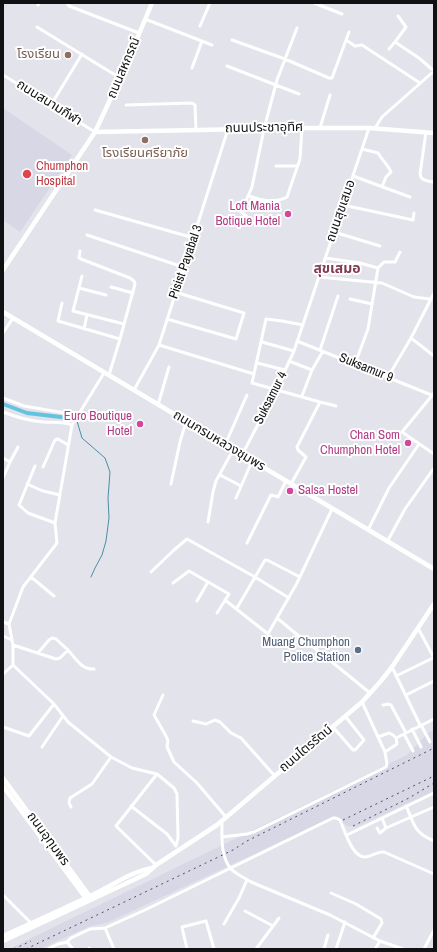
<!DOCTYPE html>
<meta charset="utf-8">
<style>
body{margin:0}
#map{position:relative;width:437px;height:952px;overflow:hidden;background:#e3e3eb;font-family:"Archivo Narrow",sans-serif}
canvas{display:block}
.frame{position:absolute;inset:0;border:4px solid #111114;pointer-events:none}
</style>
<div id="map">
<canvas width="437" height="952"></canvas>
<div class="frame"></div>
</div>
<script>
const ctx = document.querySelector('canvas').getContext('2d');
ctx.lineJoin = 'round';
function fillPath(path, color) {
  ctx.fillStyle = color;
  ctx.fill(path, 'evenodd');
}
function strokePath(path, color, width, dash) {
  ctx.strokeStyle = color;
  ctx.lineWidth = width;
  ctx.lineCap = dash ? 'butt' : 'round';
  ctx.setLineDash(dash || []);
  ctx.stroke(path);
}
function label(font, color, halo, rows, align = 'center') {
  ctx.font = font + ' "Archivo Narrow","Noto Sans Thai",sans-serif';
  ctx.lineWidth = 4;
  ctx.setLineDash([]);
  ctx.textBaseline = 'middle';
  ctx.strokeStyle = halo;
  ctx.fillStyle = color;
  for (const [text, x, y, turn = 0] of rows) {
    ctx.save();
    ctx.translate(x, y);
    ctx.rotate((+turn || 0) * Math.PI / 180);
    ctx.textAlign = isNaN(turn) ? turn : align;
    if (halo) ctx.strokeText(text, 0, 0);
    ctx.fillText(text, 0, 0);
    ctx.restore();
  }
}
const built = new Path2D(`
 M3,108L72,155L20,232L3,220Z
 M434,730V791L356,827L348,826L333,817L109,922L88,927L40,949H9L407,755L429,732Z`);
const stream = new Path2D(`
 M69,418L77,421L82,438L105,458L110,472L108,498L109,518L106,541L102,555L95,568L91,577`);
const canal = new Path2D(`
 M3,404L27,413L69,418`);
const street = new Path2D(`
 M67,3L69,6L139,33
 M314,3L342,14
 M38,5L39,3
 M398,16L406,27L395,42L419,58L434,71
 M145,19L212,45
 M200,26L210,3
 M37,27L120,78
 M232,40L285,59L329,78H332L349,32
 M346,40L355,46L362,45L420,83
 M389,49L395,42
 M227,66L299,94
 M192,68L202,41
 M3,75L95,132
 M51,105L82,54
 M126,105L192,103L195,105L196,130
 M320,128L330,95
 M375,128L382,117L434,71
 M426,132L420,174C421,181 428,181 434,182
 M362,149L378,153C382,160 388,165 391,172L386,177L382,187
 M276,166H297
 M353,176L410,197
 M249,196C261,201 276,203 287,197L300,159L302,128
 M343,205L413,220L414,213
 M95,210L194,238
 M250,219L241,212L252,187L264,129L277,80L297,28
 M334,232L380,246
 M87,235L183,267
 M80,251L79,258L81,259L130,278L134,281L135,284L120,339L109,375
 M325,258L360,263L378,268
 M82,276L73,311L124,324
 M319,277L382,283L414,297L430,299
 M111,287L133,293
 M79,288L106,295
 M350,299L372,304
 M62,303L58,321L120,339
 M167,319L236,339L244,313L175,292
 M303,325L282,321L266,319L252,383L320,402L336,406
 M84,329L87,315
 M3,333L13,318
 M411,338L434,356
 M297,341L434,396
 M262,342L294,351
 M159,345L254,374
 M320,350L338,296
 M289,361L312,370
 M257,363L285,370
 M355,364L368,329L378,268L384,262H395L400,252
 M104,373L72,425L55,523L57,543L23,587L9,624L13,645V665L54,704L68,722L111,757L132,768L157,774L174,788L177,794L178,838L176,846
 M388,377L411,338L434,293
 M134,390L159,345L228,129
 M434,393L402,432L434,454
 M302,396L312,370L323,351
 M3,398L24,406L77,415
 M158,405L169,367
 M3,412C16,417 30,421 43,422C53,423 63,421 72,425
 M225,445L247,395
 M242,455L276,390L294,351L369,128
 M3,458L10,462
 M35,466L19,505L28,513L55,523
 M43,467L55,440L58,439L68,445
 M220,475L241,486
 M3,478L10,462L18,447
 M27,484L43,491L60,495
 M171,484L180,442L186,422
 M291,484L306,457L298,450L297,447L320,402
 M236,498L252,461
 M208,522L213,492L216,481L233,450
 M368,530L389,488L419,444
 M387,542L405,509L434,468
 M247,543L271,495L278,497L286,481
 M151,572L174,550L187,539L255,577L289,598
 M31,577L54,596
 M173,583L189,571L229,594L217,613
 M225,600L268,634L277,618
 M197,601L208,582
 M237,608L265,560H267L300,577
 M3,622L9,624
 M418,628L434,658
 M3,636L12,640
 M306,642L277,618L297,583L332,509
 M13,645L56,659L60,658L68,650C76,659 82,670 94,669
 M311,645L370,693
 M38,653L49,640L52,638L56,639L68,650
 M392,667L420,725
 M3,674L13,665
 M396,676L433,658
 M163,695L154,715L166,736L168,741L167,747L174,762L197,783L226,817
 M406,695L434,681
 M362,702L385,752
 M383,705L389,704L391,705L406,733
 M193,721L206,724L215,720L220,722L231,733L241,738L274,775
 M421,725L430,742
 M332,726L353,750H355L364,740L345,716
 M3,727L29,736L54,704
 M412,729L421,747
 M404,734L413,751
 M378,737L389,733L393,735L396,738
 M42,747L63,716
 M131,806L167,834L176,846
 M406,806C415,825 413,832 434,841
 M71,807L69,803L70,798L92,784L111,757
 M382,818L386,828L434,807
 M222,821C222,836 220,858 232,870C238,875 245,878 251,882L330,915L380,941L403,949
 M377,828L380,833L386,828
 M347,835L434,793
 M222,837L247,834L254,832L386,767L387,764L385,752L397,744L396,738L434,719
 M156,865L116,826L157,774
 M331,893L356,904L381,919L382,923L373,938
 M3,895L31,923
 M245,911L273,926
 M224,924L239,898L247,880
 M105,928L114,949
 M67,942L73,949
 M89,948L90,949
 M48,949L58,944L67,942L71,938L90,929L105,928L145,910L333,818H336L340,820C345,831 352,858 366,857C373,856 377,851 384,852L434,874
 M187,949L182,927L206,921L214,949
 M256,949L279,918
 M324,949L328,935
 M336,949L345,922
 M375,949L380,941
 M424,949L434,930`);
const secondary = new Path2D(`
 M95,132L302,128H369L434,133
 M3,270L95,132L124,70L152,3
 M3,312L434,569
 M3,778L91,898
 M3,786L87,900
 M3,936C32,923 61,910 90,896C110,887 130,872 152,868
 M3,941L146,874L156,865L217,825L362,702L381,681L392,667L434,604`);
const rail = new Path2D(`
 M343,820L434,776
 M353,826L409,798L434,783
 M14,949L31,941
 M26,949L233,850L247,841L434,748`);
const markers = [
 [68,55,4,"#8d6e63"],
 [145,140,4,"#8d6e63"],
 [27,174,5,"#e0444e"],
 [288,214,4,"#d1479c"],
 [140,424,4,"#d1479c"],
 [408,443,4,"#d1479c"],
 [290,491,4,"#d1479c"],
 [358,650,4,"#5c6f8a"]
];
const educationNames = [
 ["โรงเรียน",60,55],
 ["โรงเรียนศรียาภัย",145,154,"center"]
];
const streetNames = [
 ["ถนนสหกรณ์",124,68,-67],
 ["ถนนสนามกีฬา",49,103,32],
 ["ถนนประชาอุทิศ",264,128,-1],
 ["ถนนสุขเสมอ",341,211,-71],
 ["Pisist Payabal 3",186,262,-71],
 ["Suksamur 9",366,368,22],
 ["Suksamur 4",271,398,-63],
 ["ถนนกรมหลวงชุมพร",219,441,31],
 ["ถนนไตรรัตน์",306,749,-40],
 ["ถนนอุทุมพร",48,839,54]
];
const healthNames = [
 ["Chumphon",36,167],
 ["Hospital",36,182]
];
const hotelNames = [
 ["Loft Mania",280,207],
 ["Botique Hotel",280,222],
 ["Euro Boutique",132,417],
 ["Hotel",132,432],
 ["Chan Som",400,436],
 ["Chumphon Hotel",400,451],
 ["Salsa Hostel",298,491,"left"]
];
const serviceNames = [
 ["Muang Chumphon",350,643],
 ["Police Station",350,658]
];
const neighbourhoodNames = [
 ["สุขเสมอ",337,269]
];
fillPath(built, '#d7d7e6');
strokePath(stream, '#4b8ea3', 1);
strokePath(canal, '#64c4e0', 4);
strokePath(street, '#fff', 3);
strokePath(secondary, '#fff', 4.5);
strokePath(rail, '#4f4f53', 1, [2, 4]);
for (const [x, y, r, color] of markers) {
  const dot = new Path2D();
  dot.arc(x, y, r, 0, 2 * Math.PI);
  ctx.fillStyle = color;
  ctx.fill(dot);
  strokePath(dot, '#fff', 1.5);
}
label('13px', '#785e54', '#fff', educationNames, 'right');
label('13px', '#111114', '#fff', streetNames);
label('13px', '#be3a42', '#fff', healthNames, 'left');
label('13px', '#b23c85', '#fff', hotelNames, 'right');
label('13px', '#4e5e75', '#fff', serviceNames, 'right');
label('bold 14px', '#813b53', '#fff', neighbourhoodNames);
</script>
